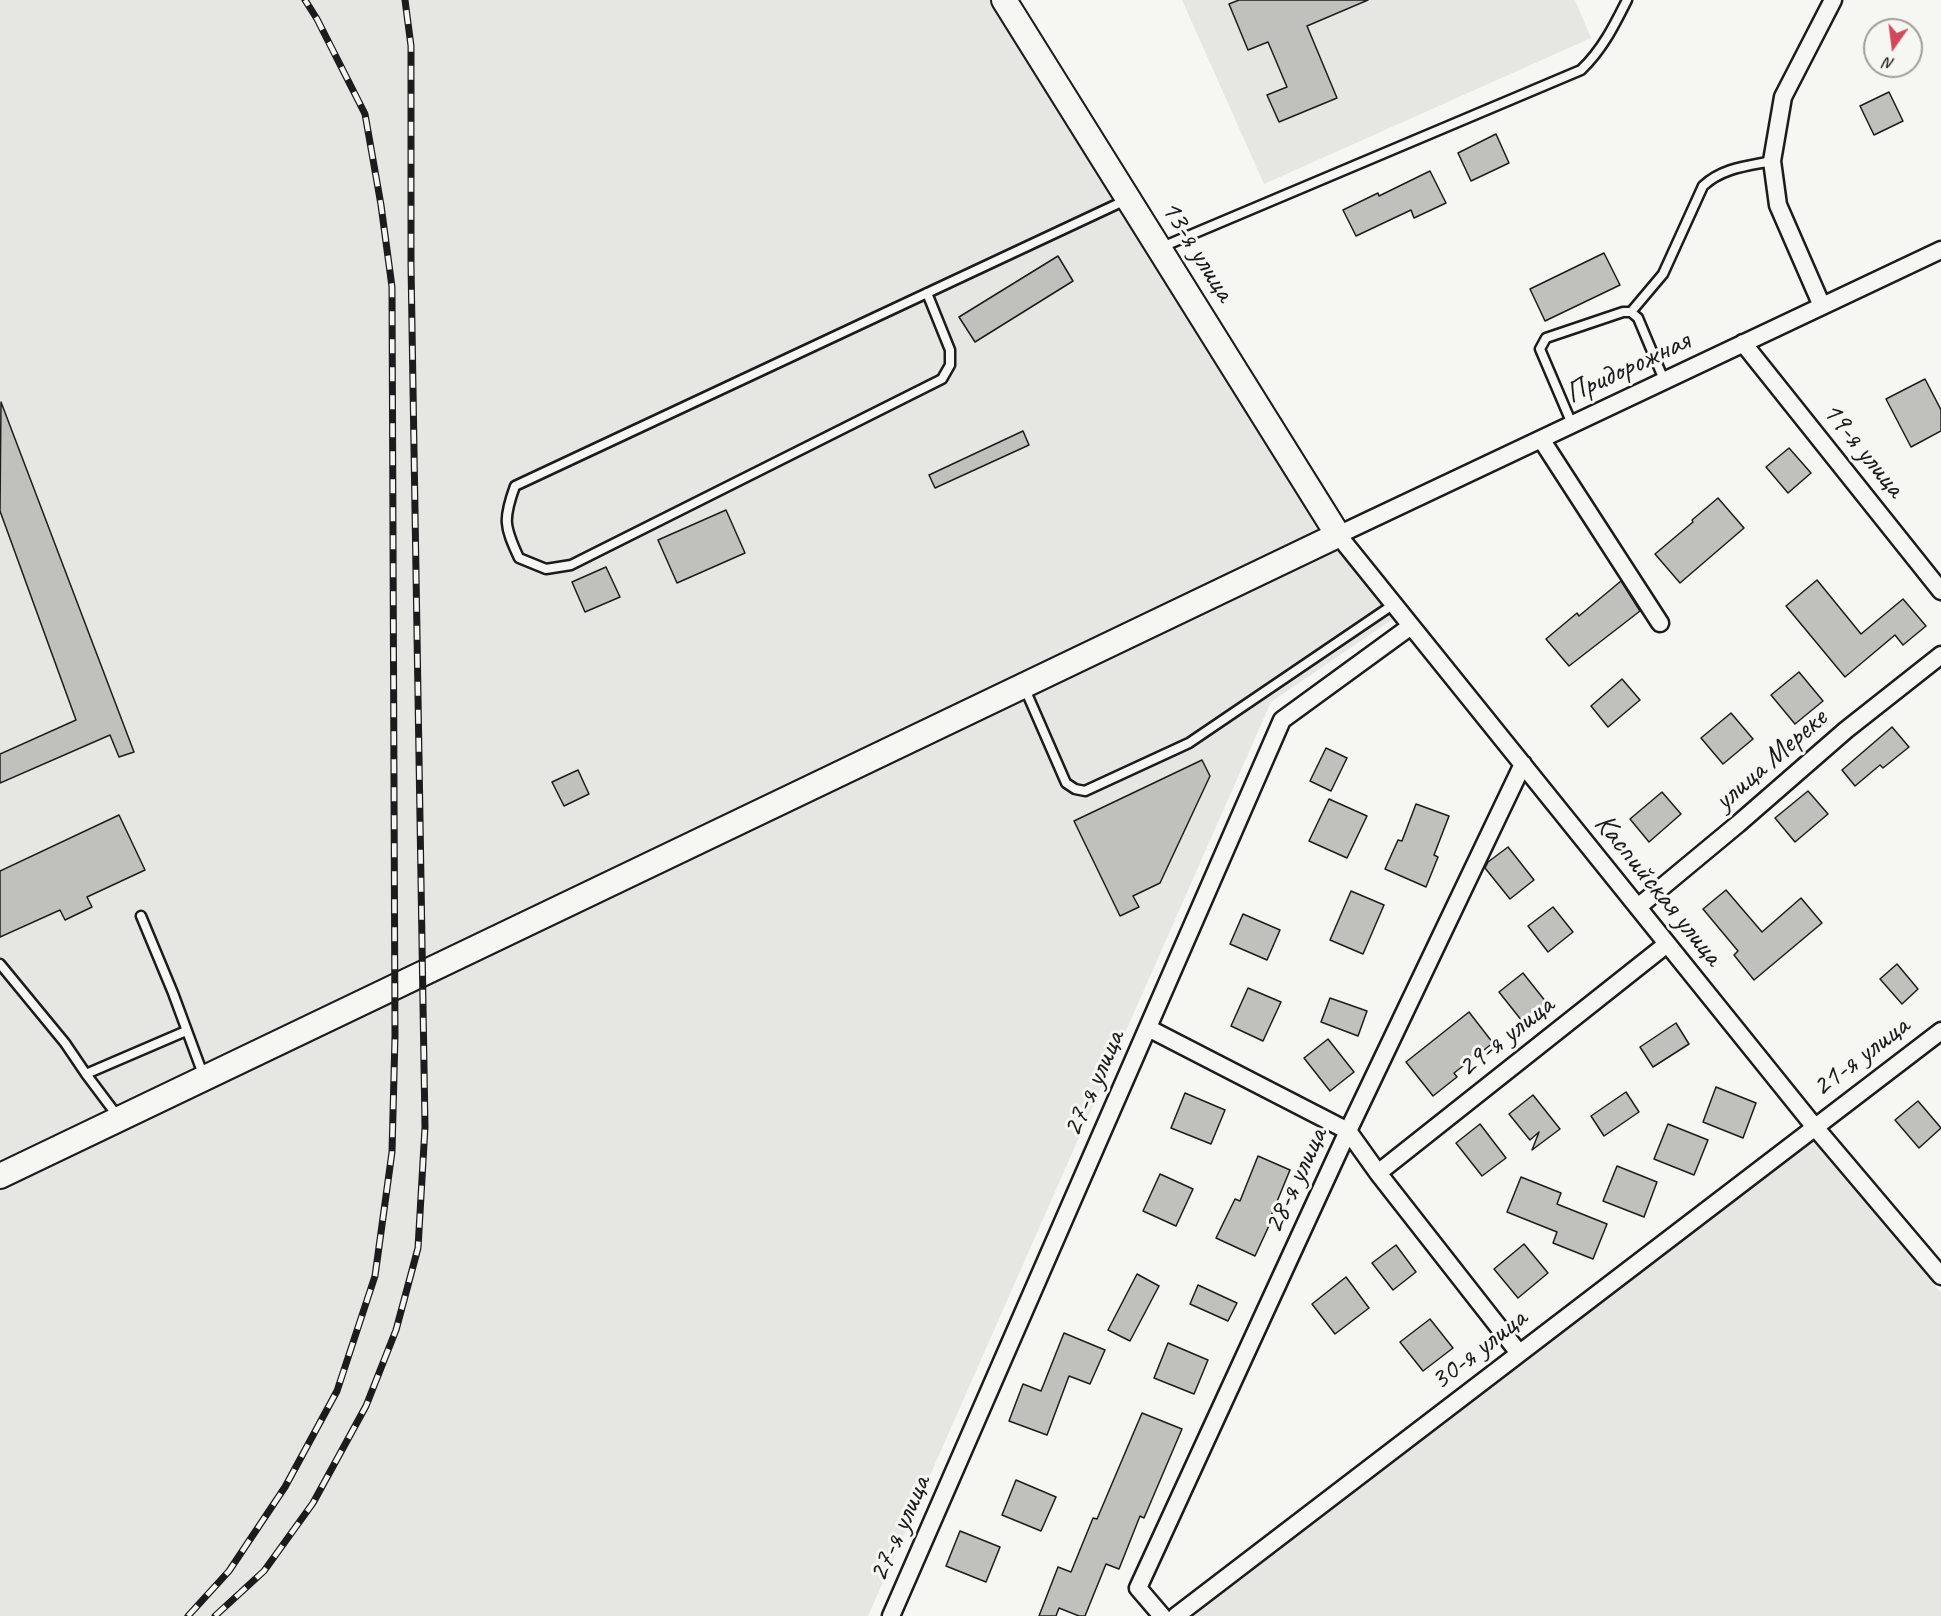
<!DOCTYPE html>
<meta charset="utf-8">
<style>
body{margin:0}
#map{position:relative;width:1941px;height:1616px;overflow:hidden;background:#f6f6f2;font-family:Caveat,sans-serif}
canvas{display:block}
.north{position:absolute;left:1863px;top:18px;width:60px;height:60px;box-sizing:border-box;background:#f6f6f2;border:2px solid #9f9f9c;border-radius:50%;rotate:194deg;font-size:16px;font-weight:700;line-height:24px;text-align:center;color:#1c1c1c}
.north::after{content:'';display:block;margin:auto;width:21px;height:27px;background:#d1495b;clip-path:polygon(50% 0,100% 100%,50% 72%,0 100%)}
</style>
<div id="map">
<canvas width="1941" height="1616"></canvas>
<div class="north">N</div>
</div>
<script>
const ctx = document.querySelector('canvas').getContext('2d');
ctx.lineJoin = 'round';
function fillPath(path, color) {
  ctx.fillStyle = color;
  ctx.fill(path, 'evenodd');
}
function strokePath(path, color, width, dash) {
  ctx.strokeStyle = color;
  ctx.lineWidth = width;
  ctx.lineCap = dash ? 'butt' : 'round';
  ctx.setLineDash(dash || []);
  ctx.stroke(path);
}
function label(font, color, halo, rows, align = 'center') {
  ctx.font = font + ' Caveat,sans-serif';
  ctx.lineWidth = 6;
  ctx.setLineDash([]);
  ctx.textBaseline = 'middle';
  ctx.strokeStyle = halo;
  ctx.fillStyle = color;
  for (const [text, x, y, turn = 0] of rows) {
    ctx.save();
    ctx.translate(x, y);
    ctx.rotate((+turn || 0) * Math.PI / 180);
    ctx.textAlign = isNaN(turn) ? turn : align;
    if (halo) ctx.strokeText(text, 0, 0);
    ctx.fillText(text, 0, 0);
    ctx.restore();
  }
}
const built = new Path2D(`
 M0,0H1001L1393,619L1271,702L868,1616H0Z
 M1182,0H1575L1591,38L1264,184Z
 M1813,1137L1941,1293V1616H1193Z`);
const building = new Path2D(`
 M1239,0H1368L1307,26L1337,98L1279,122L1267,95L1287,87L1268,42L1248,50L1229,4Z
 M1889,92L1903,121L1874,135L1860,106Z
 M1496,134L1509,163L1471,181L1458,153Z
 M1430,171L1446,203L1414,218L1411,210L1356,236L1343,210L1378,193L1379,196Z
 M1604,253L1620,285L1545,321L1530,289Z
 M1058,256L1073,281L975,342L959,317Z
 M1925,379L1941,410V431L1911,447L1886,399Z
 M1,402L134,752L119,757L110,735L0,783V754L76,720L0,511Z
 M1023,431L1029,445L935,488L929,475Z
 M1789,448L1811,473L1788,493L1766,467Z
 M1718,498L1744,528L1680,583L1655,554L1693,522L1692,520Z
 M726,510L745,553L677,583L658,540Z
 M606,567L620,597L585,612L572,582Z
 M1817,580L1861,634L1903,599L1926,626L1903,645L1895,635L1845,677L1786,606Z
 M1621,581L1640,611L1569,666L1546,639L1577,613L1579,616Z
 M1799,672L1823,701L1795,724L1771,695Z
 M1622,679L1640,700L1608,727L1591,706Z
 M1731,713L1753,739L1723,764L1701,738Z
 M1892,727L1909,747L1883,768L1880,765L1855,786L1842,770Z
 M1326,748L1347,758L1331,791L1310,781Z
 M1202,760L1210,776L1160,883L1133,896L1139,907L1120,916L1074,821Z
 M578,770L589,794L564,806L552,782Z
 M1808,791L1828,814L1795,842L1775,818Z
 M1662,792L1681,814L1649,842L1630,819Z
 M1329,799L1367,816L1347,858L1309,841Z
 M1416,804L1449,816L1434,855L1438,857L1426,887L1385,869L1398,840L1402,841Z
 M119,815L145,870L87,897L92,907L65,920L60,910L0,937V871Z
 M1508,847L1534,880L1510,899L1485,868L1488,862Z
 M1726,890L1762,932L1801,898L1822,923L1754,980L1734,955L1738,951L1703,909Z
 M1351,891L1384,905L1363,954L1330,940Z
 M1553,907L1573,932L1548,952L1528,926Z
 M1243,914L1280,930L1267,960L1230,944Z
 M1897,964L1918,989L1902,1004L1880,979Z
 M1523,973L1550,1007L1526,1026L1499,992Z
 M1248,988L1281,1002L1263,1041L1231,1026Z
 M1330,998L1367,1011L1358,1036L1321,1022Z
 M1469,1012L1493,1043L1454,1073L1457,1077L1433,1096L1406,1062Z
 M1676,1023L1689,1044L1653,1067L1640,1047Z
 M1328,1039L1354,1072L1330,1091L1304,1058Z
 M1716,1087L1756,1103L1743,1138L1703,1122Z
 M1626,1092L1639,1112L1604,1136L1591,1116Z
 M1185,1093L1225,1110L1211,1144L1171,1128Z
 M1533,1095L1560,1129L1532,1150L1539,1132L1530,1140L1509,1114Z
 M1918,1101L1941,1128L1919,1148L1895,1120Z
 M1480,1124L1506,1158L1482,1176L1456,1143Z
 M1668,1124L1708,1140L1694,1175L1654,1159Z
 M1258,1156L1290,1170L1271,1216L1273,1217L1255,1256L1216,1238L1235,1199L1240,1201Z
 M1617,1166L1657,1182L1644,1217L1603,1201Z
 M1160,1174L1193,1189L1176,1226L1143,1211Z
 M1521,1177L1561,1193L1557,1204L1607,1224L1593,1259L1553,1243L1557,1232L1507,1212Z
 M1524,1244L1548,1273L1518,1298L1494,1269Z
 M1396,1245L1416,1272L1393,1290L1372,1263Z
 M1137,1274L1159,1286L1130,1341L1108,1330Z
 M1346,1277L1369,1308L1335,1334L1312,1304Z
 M1198,1285L1237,1303L1228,1321L1190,1304Z
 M1430,1319L1453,1348L1423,1371L1400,1342Z
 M1064,1333L1105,1350L1090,1384L1069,1376L1047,1435L1009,1421L1023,1384L1041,1391Z
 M1168,1343L1208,1360L1194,1394L1154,1378Z
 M1142,1413L1182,1429L1144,1518L1140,1516L1119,1569L1106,1564L1085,1616H1079L1059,1608L1056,1616H1039L1058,1567L1071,1572L1093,1518L1097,1519Z
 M1016,1480L1056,1497L1041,1531L1002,1515Z
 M960,1531L1000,1547L986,1582L946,1566Z`);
const lane = new Path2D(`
 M1162,247L1581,70C1602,50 1614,26 1627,0
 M927,293L950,350V365L942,379L571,565L546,569L519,558C504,526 503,519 515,486L1128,199
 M1631,312L1663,274L1703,186C1722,168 1747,166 1772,161
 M1572,424L1540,349L1546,338L1623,312H1631L1638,318L1664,380
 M1025,689L1066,783L1075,789L1085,791L1189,743L1394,604
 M141,916L173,993L204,1077
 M0,964L65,1043L86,1074L119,1118
 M86,1074L186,1031`);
const street = new Path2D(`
 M1941,250L1338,535L1814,1126L1941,1276
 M1822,306L1778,205L1772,161L1783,97L1833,0
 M1743,343L1941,591
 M1541,439L1660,623
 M1638,907L1738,824L1846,730L1941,655
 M1148,1028L1348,1131L1378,1173L1519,1353
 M1378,1173L1667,944
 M891,1616L1282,720L1411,626
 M1162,1616L1138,1588L1348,1131L1523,764
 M1176,1616L1941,1031`);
const secondary = new Path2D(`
 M0,1176L1338,535L1004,0`);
const rail = new Path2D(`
 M188,1616L229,1571L285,1487L337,1391L375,1276L392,1152L395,1036L392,287L381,205L365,114L317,19L305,0
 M215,1616L264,1571L313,1503L366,1406L396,1330L418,1248L425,1127L411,264V46L405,0`);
const streetNames = [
 ["13-я улица",1197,251,58],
 ["Придорожная",1628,368,-25],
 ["19-я улица",1863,450,51],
 ["улица Мереке",1771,760,-41],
 ["Каспийская улица",1658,890,51],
 ["29-я улица",1506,1037,-38],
 ["21-я улица",1861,1057,-37],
 ["27-я улица",1094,1084,-66],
 ["28-я улица",1296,1181,-65],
 ["30-я улица",1479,1350,-38],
 ["27-я улица",900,1529,-66]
];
fillPath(built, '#e6e6e2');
fillPath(building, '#c0c0bd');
strokePath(building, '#1c1c1c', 1.5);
strokePath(lane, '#1c1c1c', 13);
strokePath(street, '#1c1c1c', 21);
strokePath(secondary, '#1c1c1c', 28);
strokePath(lane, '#f6f6f2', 8);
strokePath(street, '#f6f6f2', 16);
strokePath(secondary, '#f6f6f2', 24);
strokePath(rail, '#1c1c1c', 7);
strokePath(rail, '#f6f6f2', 4.5, [14]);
label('30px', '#1c1c1c', '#f6f6f2', streetNames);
</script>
